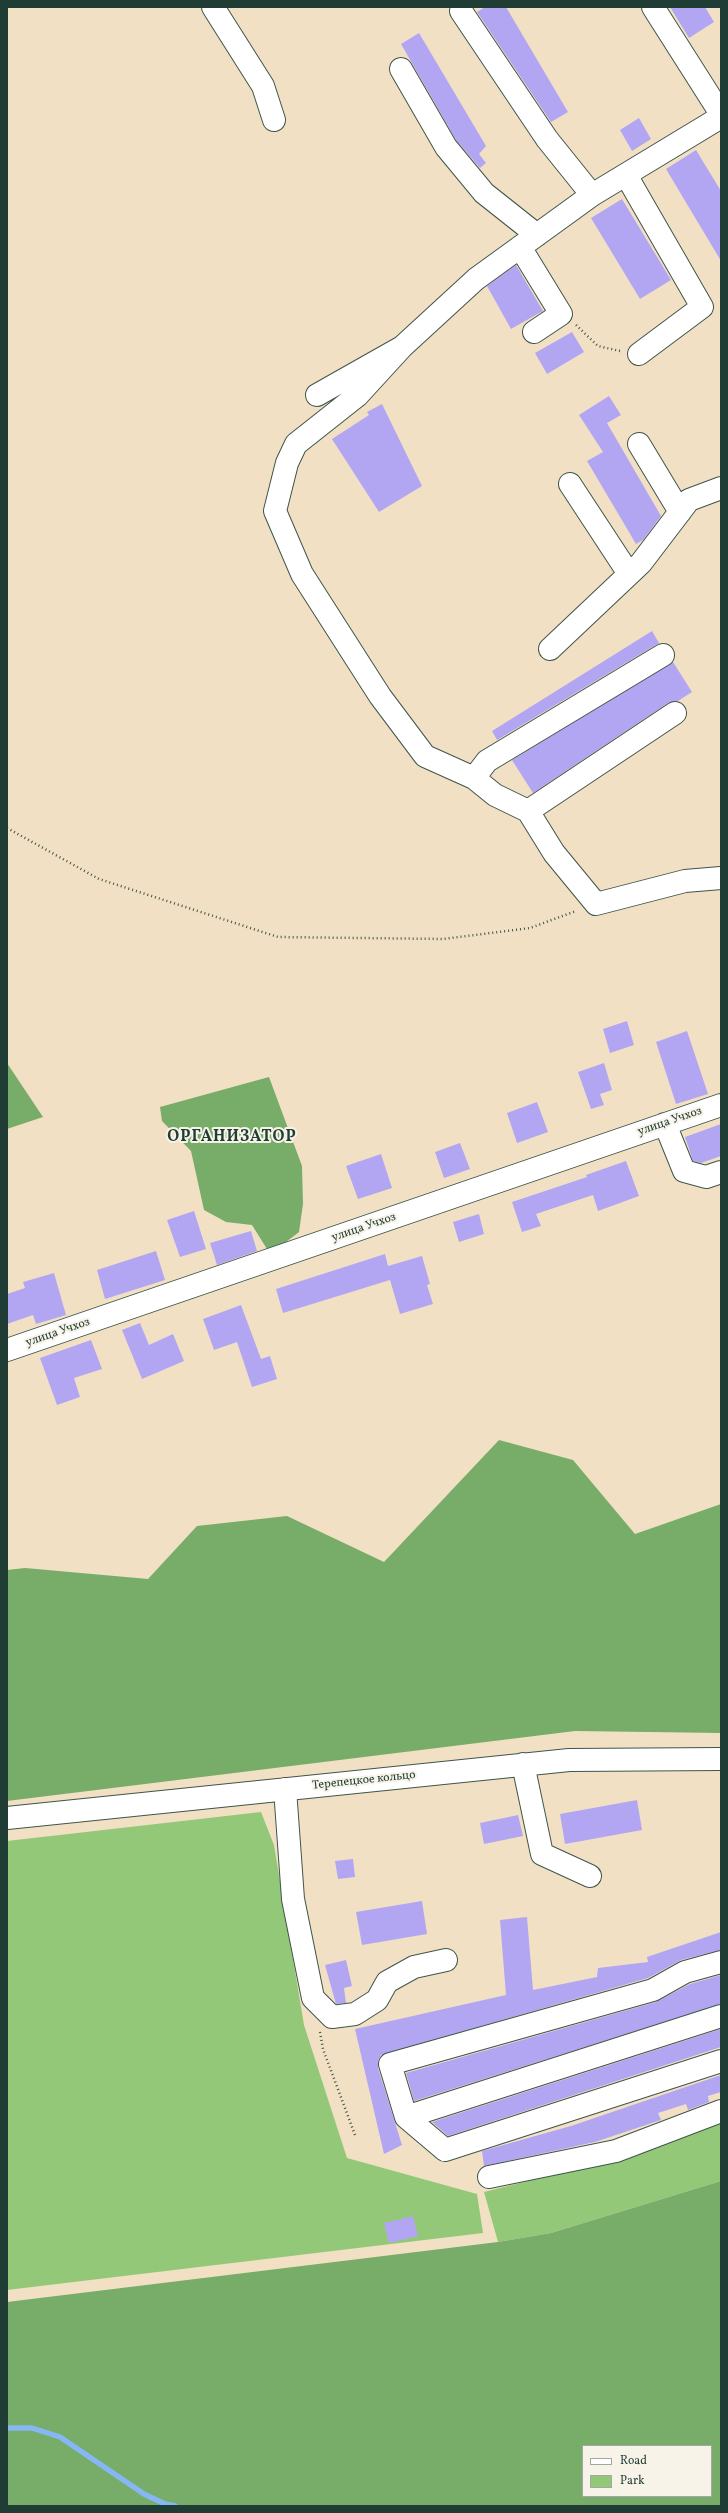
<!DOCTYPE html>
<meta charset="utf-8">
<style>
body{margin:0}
#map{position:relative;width:728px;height:2513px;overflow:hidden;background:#f2e0c4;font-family:Vollkorn,serif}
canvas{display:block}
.frame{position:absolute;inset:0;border:8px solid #1f3d34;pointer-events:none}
.legend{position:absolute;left:582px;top:2445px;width:130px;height:52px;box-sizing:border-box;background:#f7f3e8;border:1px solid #a1aaa0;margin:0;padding:5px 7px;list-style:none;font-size:12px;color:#1f3d34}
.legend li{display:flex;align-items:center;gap:8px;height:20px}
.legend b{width:20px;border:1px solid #a1aaa0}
</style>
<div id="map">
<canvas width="728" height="2513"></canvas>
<div class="frame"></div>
<ul class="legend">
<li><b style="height:5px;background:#fff"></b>Road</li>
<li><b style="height:11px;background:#94c879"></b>Park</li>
</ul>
</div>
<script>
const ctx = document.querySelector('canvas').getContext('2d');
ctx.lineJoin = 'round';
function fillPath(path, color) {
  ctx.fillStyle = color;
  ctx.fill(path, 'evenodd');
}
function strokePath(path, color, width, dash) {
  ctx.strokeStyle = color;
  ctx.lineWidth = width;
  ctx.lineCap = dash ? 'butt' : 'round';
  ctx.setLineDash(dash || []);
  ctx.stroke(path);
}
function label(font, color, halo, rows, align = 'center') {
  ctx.font = font + ' Vollkorn,serif';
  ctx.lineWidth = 4;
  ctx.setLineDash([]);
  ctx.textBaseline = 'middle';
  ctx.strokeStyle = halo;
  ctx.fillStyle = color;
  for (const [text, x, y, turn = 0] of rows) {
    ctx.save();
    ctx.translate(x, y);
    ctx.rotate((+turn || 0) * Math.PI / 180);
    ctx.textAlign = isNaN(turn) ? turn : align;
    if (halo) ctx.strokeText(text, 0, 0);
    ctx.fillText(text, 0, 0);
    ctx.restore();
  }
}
const green = new Path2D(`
 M261,1812L274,1845L304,2025L347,2158L477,2194L483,2233L7,2290V1841Z
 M721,2122V2181L551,2233L498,2242L484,2192L620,2158Z`);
const forest = new Path2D(`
 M7,1063L43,1117L7,1129Z
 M269,1077L302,1166L303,1204L299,1232L278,1248L267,1249L252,1225L226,1222L204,1210L191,1151L162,1121L160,1107Z
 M499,1440L573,1460L635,1534L721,1504V1733L575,1731L7,1801V1570L25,1568L148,1579L197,1526L287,1516L384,1562Z
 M721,2181V2506H7V2302L498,2242L551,2233ZM583,2446H711V2496H583Z`);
const stream = new Path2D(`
 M7,2428H32L60,2437L144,2494L165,2504L175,2506`);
const building = new Path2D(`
 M485,7H506L568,112L551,122L477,12Z
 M670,7H705L714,22L689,38Z
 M419,33L486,146L479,154L486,163L480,168L456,140L401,44Z
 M639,118L651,139L632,151L620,130Z
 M696,150L721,191V261L666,169Z
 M622,199L671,280L640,299L591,218Z
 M516,265L543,311L511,329L487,286Z
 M572,332L584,352L547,374L535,353Z
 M609,396L621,415L607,423L661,516L643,540L636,544L587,461L603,452L579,415Z
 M382,404L422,486L379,512L332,439L369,415L367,412Z
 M652,631L659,643L497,740L492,731Z
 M673,662L692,692L678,701L668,703L533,793L512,760Z
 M627,1021L634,1045L610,1053L603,1029Z
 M687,1031L708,1094L676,1104L656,1042Z
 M604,1063L612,1090L600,1094L604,1105L591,1109L578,1072Z
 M537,1102L548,1132L517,1143L507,1113Z
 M721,1124V1156L701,1163L693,1161L685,1137Z
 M460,1143L470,1169L444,1178L435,1152Z
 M381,1154L392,1188L358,1199L346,1166Z
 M626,1161L639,1196L598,1211L593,1195L536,1214L541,1226L522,1232L512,1202L587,1177L586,1175Z
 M194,1211L206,1249L180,1257L167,1220Z
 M479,1214L484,1234L459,1242L453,1222Z
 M251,1231L257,1251L217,1265L210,1243Z
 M156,1251L165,1280L105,1299L97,1270Z
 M385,1254L388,1266L422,1256L430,1284L427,1285L433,1304L400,1314L390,1280L283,1313L276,1289Z
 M54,1273L66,1315L36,1324L33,1315L7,1324V1294L25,1288L23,1282Z
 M241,1305L261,1359L270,1356L277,1379L252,1387L237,1342L214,1350L203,1319Z
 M140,1323L149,1345L173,1334L184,1361L142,1379L122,1330Z
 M91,1340L102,1369L74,1378L80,1397L57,1405L40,1358Z
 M637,1800L642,1830L565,1844L560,1814Z
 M518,1815L523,1836L484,1844L480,1823Z
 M353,1859L355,1877L338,1879L335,1861Z
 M422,1901L427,1934L362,1945L356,1912Z
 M527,1917L533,1990L597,1977L598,1968L648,1962L647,1957L721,1932V1950L681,1960L648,1978L381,2055L378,2061V2068L402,2145L384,2154L355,2029L506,1995L500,1920Z
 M346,1960L352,1986L344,1988L346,2003L336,2004L325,1965Z
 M721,1975V2004L414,2101L406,2073L656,2002L690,1984Z
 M721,2029V2047L448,2136L432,2122Z
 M721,2075V2092L708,2096L709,2102L688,2110L686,2104L658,2113L661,2120L595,2142L484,2166L482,2151L571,2126Z
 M413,2216L418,2236L389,2243L384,2223Z`);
const path = new Path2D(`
 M576,325L598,346L620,351
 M7,828L99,879L278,937L443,939L530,928L576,911
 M320,2032L323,2049L355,2135`);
const minor = new Path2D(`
 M213,7L263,86L274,120
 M653,7L721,114
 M461,11L547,139L592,195
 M401,69L446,147L484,193L537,235
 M626,175L702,307L639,354
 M520,247L561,314L534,332
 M402,347L358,395L296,444L287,463L275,511L302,574L380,696L425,756L474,778
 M317,395L402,347L476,279L592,195L721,117
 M639,444L680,512
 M570,484L629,574
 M550,649L641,563L689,500L721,488
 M663,655L487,761L474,778L495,795L528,811L675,713
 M528,811L554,853L596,904L685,881L721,878
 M665,1124L684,1171L706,1177L721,1172
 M7,1350L721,1105
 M523,1764L542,1854L590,1876
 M285,1789L293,1899L313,1998L332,2017L355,2014L377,2000L387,1982L414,1967L446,1960
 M7,1818L569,1760L721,1759
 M721,1962L685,1972L653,1990L390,2064L406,2117L445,2150L721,2061
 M406,2117L721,2016
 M489,2177L616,2151L721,2111`);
const streetNames = [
 ["улица Учхоз",670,1122,-19],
 ["улица Учхоз",364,1228,-19],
 ["улица Учхоз",58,1333,-19],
 ["Терепецкое кольцо",364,1781,-6]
];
const districtNames = [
 ["ОРГАНИЗАТОР",232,1138]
];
fillPath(green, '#94c879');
fillPath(forest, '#77ac69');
strokePath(stream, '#86b7f2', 5.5);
fillPath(building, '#b2a6f3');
strokePath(minor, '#3f554a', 24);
strokePath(path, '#3f554a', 2.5, [1, 3]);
strokePath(minor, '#fff', 22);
label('12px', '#1f3d34', '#f7f3e8', streetNames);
ctx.letterSpacing = '1px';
label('bold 16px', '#1f3d34', '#f7f3e8', districtNames);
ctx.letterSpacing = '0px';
</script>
